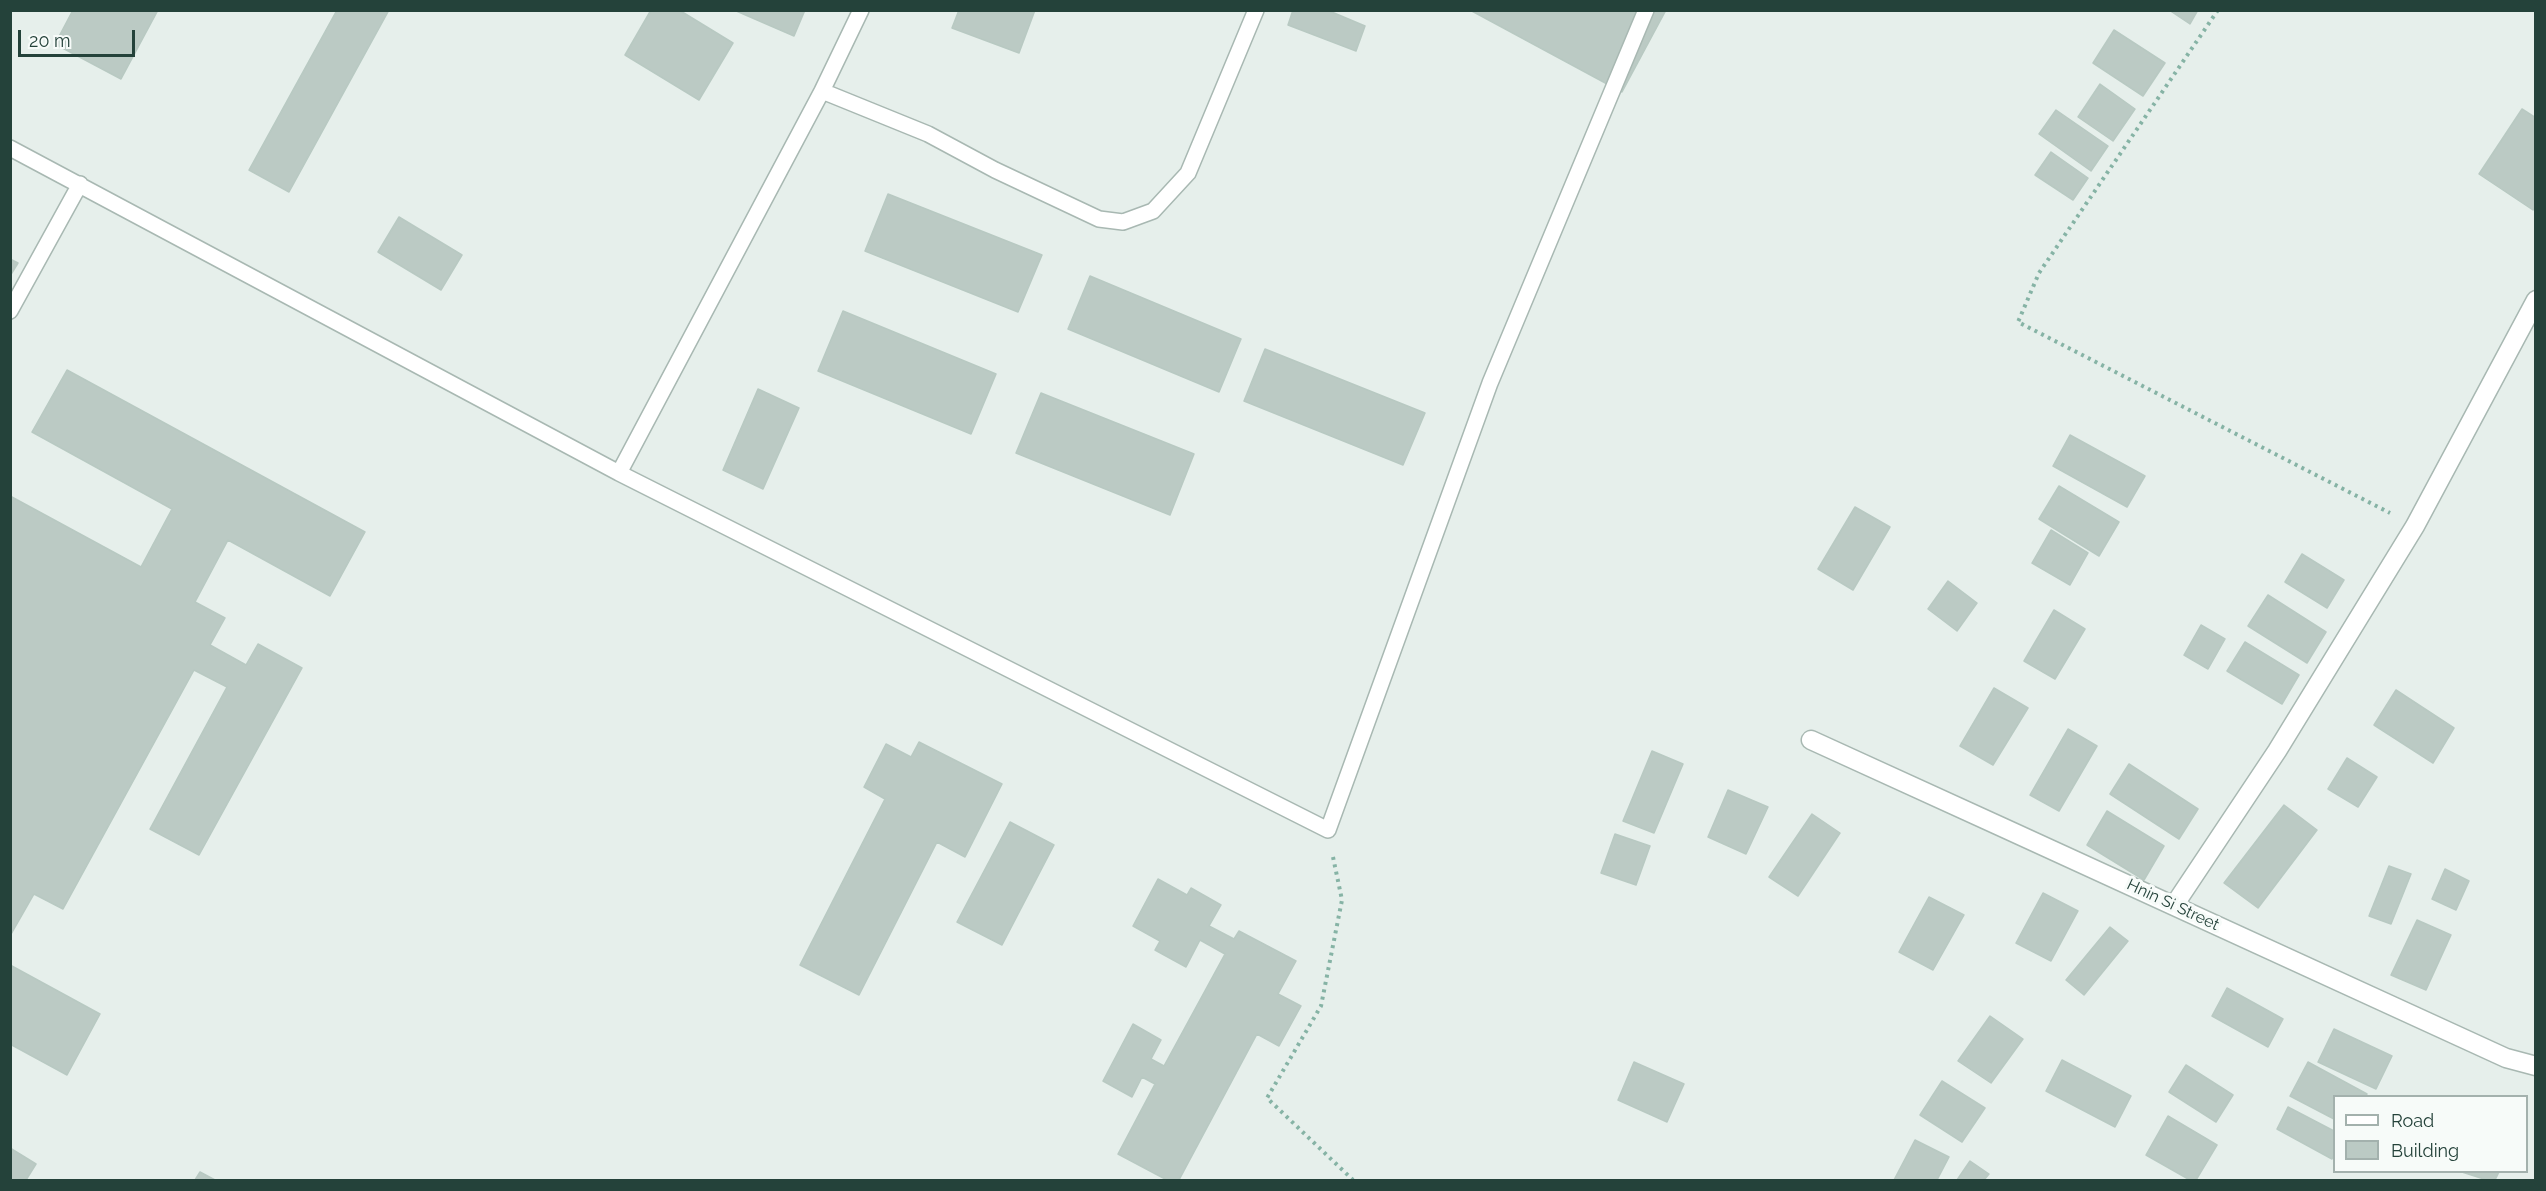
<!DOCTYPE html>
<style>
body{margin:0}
#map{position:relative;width:2546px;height:1191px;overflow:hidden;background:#e6efeb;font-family:Raleway,sans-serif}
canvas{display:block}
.frame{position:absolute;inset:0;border:12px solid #24423a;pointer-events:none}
.legend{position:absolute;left:2333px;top:1095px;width:195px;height:78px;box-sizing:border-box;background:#f7fbf9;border:2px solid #a3b1ad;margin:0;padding:8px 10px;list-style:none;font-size:18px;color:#24423a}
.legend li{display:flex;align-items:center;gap:12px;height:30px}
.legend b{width:30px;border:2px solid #a3b1ad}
.scale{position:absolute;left:18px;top:30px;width:117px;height:27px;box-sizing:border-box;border:3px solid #24423a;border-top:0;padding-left:8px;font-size:18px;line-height:21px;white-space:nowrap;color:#24423a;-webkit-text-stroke:4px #f7fbf9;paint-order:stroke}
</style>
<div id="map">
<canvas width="2546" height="1191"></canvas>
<div class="frame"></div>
<ul class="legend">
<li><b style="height:8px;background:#fff"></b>Road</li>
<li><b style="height:16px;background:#bbcac4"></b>Building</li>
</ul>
<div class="scale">20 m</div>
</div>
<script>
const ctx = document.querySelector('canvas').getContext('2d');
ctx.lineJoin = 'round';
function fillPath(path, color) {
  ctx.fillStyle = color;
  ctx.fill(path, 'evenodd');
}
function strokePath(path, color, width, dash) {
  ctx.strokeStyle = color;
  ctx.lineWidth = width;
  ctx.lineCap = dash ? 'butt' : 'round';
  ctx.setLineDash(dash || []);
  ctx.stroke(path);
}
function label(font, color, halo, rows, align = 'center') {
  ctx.font = font + ' Raleway,sans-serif';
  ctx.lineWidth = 6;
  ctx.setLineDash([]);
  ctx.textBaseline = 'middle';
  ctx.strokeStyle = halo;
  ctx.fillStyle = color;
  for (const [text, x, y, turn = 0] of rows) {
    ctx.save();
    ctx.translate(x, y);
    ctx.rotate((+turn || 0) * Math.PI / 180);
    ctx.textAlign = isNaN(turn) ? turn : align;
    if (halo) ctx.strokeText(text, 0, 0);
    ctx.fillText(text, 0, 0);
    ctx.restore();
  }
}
const building = new Path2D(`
 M73,10H158L121,79L55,44Z
 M337,10H389L289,192L249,170Z
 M651,10H679L733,43L699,100L625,55Z
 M734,10H805L794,36Z
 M959,10H1035L1019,53L952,28Z
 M1293,10H1327L1365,26L1356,51L1288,25Z
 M1470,10H1666L1622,92Z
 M2169,10H2198L2190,24Z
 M2114,30L2165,63L2143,96L2093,63Z
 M2100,84L2135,109L2113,141L2078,117Z
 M2522,109L2536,118V206L2533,210L2479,174Z
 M2056,110L2108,146L2091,171L2039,134Z
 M2051,152L2088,178L2073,200L2035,175Z
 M888,194L1042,255L1018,312L865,251Z
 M399,217L462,255L441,290L378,252Z
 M10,259L18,263L10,276Z
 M1090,276L1241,339L1219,392L1068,329Z
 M843,311L996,374L971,434L818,371Z
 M1265,349L1425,413L1403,465L1244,401Z
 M67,370L365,532L330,596L228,540L195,602L225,618L210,645L246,665L258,644L302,668L199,855L150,829L227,687L194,670L63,909L34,894L10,936V496L141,567L172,509L32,432Z
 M758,389L799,408L763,489L723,470Z
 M1041,393L1194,454L1170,515L1016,453Z
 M2070,435L2145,476L2127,507L2053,466Z
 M2059,486L2119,522L2099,556L2039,519Z
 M1855,507L1890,527L1853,590L1818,569Z
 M2051,530L2088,553L2070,585L2032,563Z
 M2302,554L2344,580L2327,608L2285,582Z
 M1948,581L1977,603L1957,631L1928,609Z
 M2268,595L2326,632L2307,663L2248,626Z
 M2054,610L2085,629L2055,679L2024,661Z
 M2201,625L2225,639L2208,669L2184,655Z
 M2245,642L2299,675L2282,704L2227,671Z
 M1994,688L2028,708L1993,765L1960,746Z
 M2396,690L2454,728L2433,763L2374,725Z
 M2068,729L2097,746L2059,811L2030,795Z
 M919,742L1002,784L965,857L937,842L859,995L800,965L885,799L864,787L886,744L911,757Z
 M1652,751L1683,764L1654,833L1623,821Z
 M2347,758L2377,777L2358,807L2328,789Z
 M2129,764L2198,809L2179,839L2110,794Z
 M1728,790L1768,807L1746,854L1708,837Z
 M2284,805L2317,830L2258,908L2224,883Z
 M2107,811L2164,846L2144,880L2087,845Z
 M1812,814L1840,833L1798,896L1769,877Z
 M1010,822L1054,845L1002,945L957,922Z
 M1615,834L1650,846L1636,885L1601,873Z
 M2389,866L2411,874L2391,924L2369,916Z
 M2445,869L2469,881L2456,910L2432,899Z
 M1158,879L1187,895L1191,888L1221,905L1209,926L1234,939L1239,931L1296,961L1278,994L1301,1006L1279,1046L1257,1034L1179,1180H1167L1118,1154L1155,1084L1142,1077L1132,1097L1103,1081L1133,1024L1161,1040L1151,1059L1164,1066L1225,954L1200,940L1186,967L1155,950L1160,941L1133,926Z
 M2043,893L2078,911L2051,961L2016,943Z
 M1929,897L1964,915L1933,970L1899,952Z
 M2417,920L2451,935L2426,990L2391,975Z
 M2110,927L2128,941L2084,995L2066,980Z
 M10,965L100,1014L67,1075L10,1044Z
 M2227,988L2283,1019L2268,1047L2212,1016Z
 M1990,1016L2023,1039L1991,1083L1958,1061Z
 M2334,1029L2392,1056L2376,1089L2318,1062Z
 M2062,1060L2131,1096L2115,1127L2046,1091Z
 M1634,1062L1684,1084L1667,1122L1618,1100Z
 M2308,1062L2367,1094L2366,1096H2334V1119L2290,1096Z
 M2186,1065L2233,1095L2216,1122L2169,1092Z
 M1942,1081L1985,1108L1962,1142L1920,1115Z
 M2288,1107L2334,1131V1154L2332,1159L2277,1129Z
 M2168,1116L2217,1145L2196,1180H2190L2146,1155Z
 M1915,1140L1949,1157L1937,1180H1894Z
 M10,1148L36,1164L26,1180H10Z
 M1970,1161L1989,1174L1984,1180H1957Z
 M200,1172L215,1180H195Z
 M2462,1172H2499L2495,1180H2487Z`);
const path = new Path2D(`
 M2218,10L2039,273L2018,322L2390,513
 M1333,857L1342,900L1321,1006L1267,1098L1353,1180`);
const lane = new Path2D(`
 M822,91L928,134L995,170L1099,219L1123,222L1153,211L1188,173L1256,10
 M10,148L619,473L1328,830L1490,383L1646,10
 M10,311L80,184
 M619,473L822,91L861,10`);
const street = new Path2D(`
 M1811,740C2043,845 2273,953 2506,1058L2536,1066
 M2175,904L2277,751L2415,526L2536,300`);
const streetNames = [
 ["Hnin Si Street",2173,905,25]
];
fillPath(building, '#bbcac4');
strokePath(building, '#b8c9c2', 1.5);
strokePath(lane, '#a8b8b2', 18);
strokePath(street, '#a8b8b2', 21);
strokePath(path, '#86b3a5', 4, [3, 4.5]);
strokePath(lane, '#fff', 15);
strokePath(street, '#fff', 18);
label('16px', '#24423a', '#f7fbf9', streetNames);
</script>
